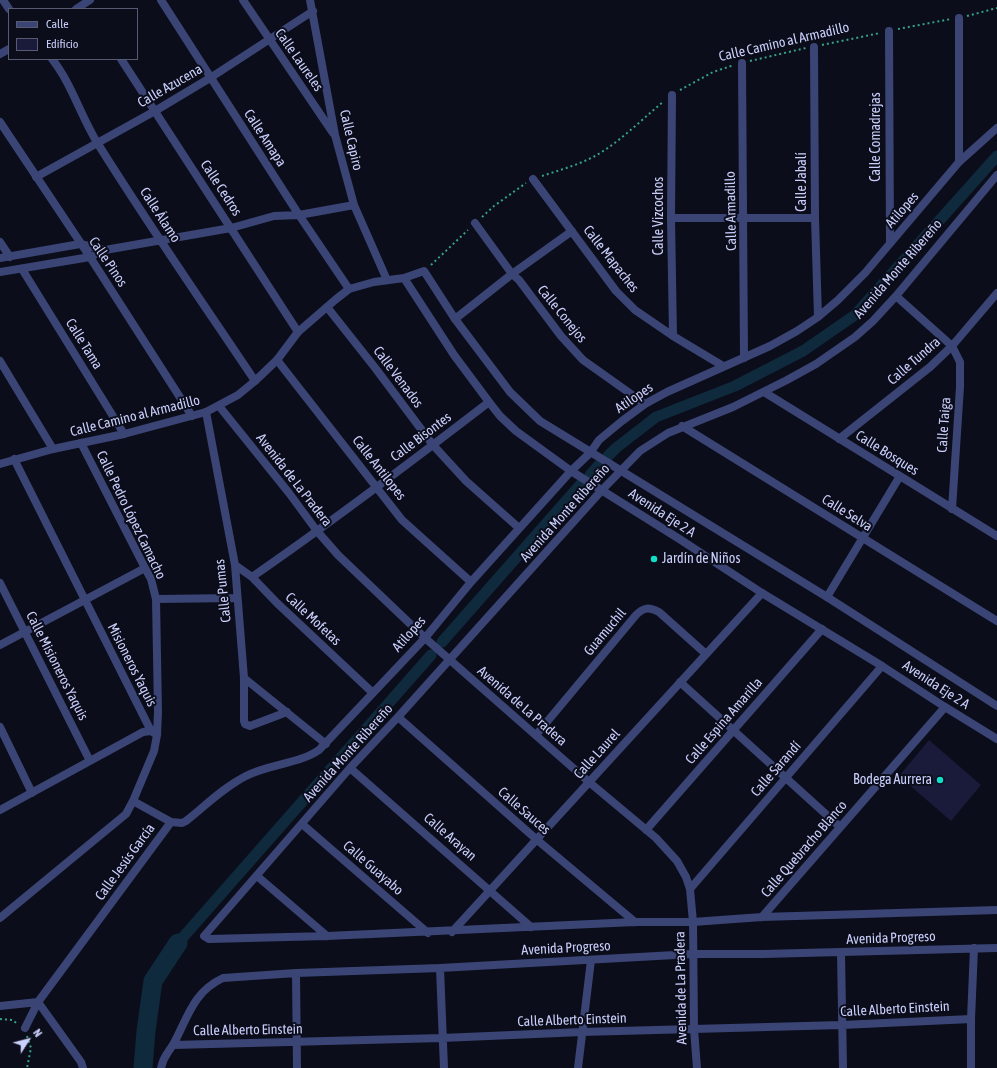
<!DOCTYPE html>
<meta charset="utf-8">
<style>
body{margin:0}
#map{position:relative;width:997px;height:1068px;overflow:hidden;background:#0c0d1a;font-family:"Asap Condensed",sans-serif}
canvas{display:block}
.legend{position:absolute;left:8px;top:8px;width:130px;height:52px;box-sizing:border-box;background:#0c0d1a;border:1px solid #585a74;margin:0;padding:5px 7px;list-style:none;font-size:12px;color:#c9cefb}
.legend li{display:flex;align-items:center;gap:8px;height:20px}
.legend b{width:20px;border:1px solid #585a74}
.north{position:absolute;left:8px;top:1020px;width:40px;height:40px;-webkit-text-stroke:3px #0c0d1a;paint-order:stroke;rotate:54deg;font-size:11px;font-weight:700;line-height:16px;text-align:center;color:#c9cefb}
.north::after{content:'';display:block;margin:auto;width:14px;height:18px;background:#c9cefb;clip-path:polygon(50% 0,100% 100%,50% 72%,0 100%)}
</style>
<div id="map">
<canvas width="997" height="1068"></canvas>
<ul class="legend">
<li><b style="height:5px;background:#3a4576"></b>Calle</li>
<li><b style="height:11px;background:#1a1a3a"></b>Edificio</li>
</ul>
<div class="north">N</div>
</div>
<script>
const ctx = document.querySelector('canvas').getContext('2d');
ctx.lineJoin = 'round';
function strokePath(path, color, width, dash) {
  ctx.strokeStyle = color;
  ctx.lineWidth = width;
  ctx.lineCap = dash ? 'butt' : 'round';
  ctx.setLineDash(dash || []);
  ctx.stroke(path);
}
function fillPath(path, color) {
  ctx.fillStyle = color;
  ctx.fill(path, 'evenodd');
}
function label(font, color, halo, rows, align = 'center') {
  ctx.font = font + ' "Asap Condensed",sans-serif';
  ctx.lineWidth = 4;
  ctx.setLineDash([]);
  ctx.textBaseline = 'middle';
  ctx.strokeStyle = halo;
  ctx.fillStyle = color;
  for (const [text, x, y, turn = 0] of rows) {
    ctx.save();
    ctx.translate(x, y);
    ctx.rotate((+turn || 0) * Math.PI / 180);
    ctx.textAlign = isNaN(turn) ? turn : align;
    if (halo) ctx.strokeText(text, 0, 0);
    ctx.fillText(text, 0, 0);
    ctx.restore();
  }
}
const canal = new Path2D(`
 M608,456L616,448L656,417L735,386L803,351L855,315L997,156
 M590,475L599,465
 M442,642L581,484
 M178,943L431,655`);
const river = new Path2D(`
 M143,1068L146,1031L153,981L178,943`);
const building = new Path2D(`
 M929,740L981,785L951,821L899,776Z`);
const path = new Path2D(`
 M967,16L997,8
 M898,29L951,19
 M822,45L880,33
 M750,61L806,48
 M680,90L713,72L734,65
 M542,176C560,170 578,165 595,156C620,142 641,120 663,102
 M482,217L494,206L526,183
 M431,265L468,230
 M0,1019L12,1020L18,1024
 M27,1036L31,1048L27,1068`);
const minor = new Path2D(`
 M3,0L9,9
 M161,0L299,215L349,289
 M243,0L333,133
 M310,0L335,135L354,205L387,280
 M76,9L90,0
 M959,18V162
 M889,31L890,243
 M814,47L815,218L818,317
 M0,54L9,49
 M52,59C72,84 81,117 98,144C148,224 202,302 255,381
 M121,59L298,332
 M742,63L744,358
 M672,95L671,218L673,336
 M0,122L90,257L192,416
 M997,175L896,296L873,321L855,337L816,364L787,380L733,407L668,433L640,451L602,490L398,717L350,768L204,936L209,939L327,936L635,922H693L762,917L997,910
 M36,177L155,111L210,78L313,11
 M533,179L616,291L635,310L673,336L723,366
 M671,218H815
 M475,223L512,274L519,280L561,336L583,360L645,404
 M0,242L10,257
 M0,258L80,244L105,250
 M22,269L124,434
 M0,272L90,257L105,250L231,228L274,216L299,215L354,205
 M896,296L952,346L960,362V387L952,509
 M327,307L376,369L433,445L466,481L519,528
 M455,319L512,274L572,231
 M277,360L402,520L471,582
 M0,361L53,449
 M764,392L997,536
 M219,406L289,493L317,531L338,555L425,638L589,782L656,838L677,861L686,877L690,889L693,922L694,1029L697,1068
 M206,412L235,565L244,678V721L245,724L250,726L287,712
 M682,426L997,621
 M839,439L930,367L952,346L997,293
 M14,459L151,731L157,735
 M235,565L252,577L277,603L373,693
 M252,577C333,521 411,462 489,402
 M0,583L90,761
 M827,597L900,476
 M156,599L237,598
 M0,645L145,568
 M244,678L326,744
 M680,682L840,827
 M398,717L536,839L635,922
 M0,727L32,793
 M536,735L636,615C644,607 649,607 659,612L706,654
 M350,768L531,927
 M133,801L171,822
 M0,810L143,732L151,731
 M302,824L428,933
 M646,830L822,629
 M257,876L327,936
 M690,889L882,666
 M762,917L945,707
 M0,918L126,814L133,801L154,751L157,735L158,712L156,599L151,579L145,568L81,443
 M452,932L762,593
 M841,953L843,1068
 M440,968L444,1068
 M296,973L297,1068
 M0,1006L38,1002L81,1062L83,1068
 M25,1028L38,1002L171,822L182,823L186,821C205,806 224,787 246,776C268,764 299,764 319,750L425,638L471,582L571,471L590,453L599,440L622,421L645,404L667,392L770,346L797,331L818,317L838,300L865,273L959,162L997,128
 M173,1045L442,1038L582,1032L842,1025L971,1019
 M161,1068C164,1054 168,1054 174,1043C188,1017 193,992 223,978L296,973L440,968L693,954H763L997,948
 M578,1068L591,960
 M971,1068V1019L974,948`);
const tertiary = new Path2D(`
 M404,278L454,355L489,402L500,416L516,431L571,471L681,540L762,593L882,666L945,707L997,739
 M0,464L53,449L124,434L206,412L238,395L255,381L277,360L298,332L335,300L349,289L374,282L404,278L424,271L455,319L510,392L540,421L827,597L997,706`);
const markers = [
 [654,559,4,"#11dfc9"],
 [940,780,4,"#11dfc9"]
];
const streetNames = [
 ["Calle Camino al Armadillo",784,42,-13],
 ["Calle Laureles",299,60,55],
 ["Calle Azucena",170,86,-30],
 ["Calle Comadrejas",876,137,-90],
 ["Calle Amapa",265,138,57],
 ["Calle Capiro",351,140,77],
 ["Calle Jabalí",802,182,-90],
 ["Calle Cedros",221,188,57],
 ["Atilopes",902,210,-49],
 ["Calle Armadillo",731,211,-91],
 ["Calle Álamo",160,215,57],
 ["Calle Vizcochos",659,216,-90],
 ["Calle Mapaches",611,259,52],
 ["Calle Pinos",108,262,56],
 ["Avenida Monte Ribereño",898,269,-49],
 ["Calle Conejos",562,314,51],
 ["Calle Tama",84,344,58],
 ["Calle Tundra",914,361,-41],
 ["Calle Venados",398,377,53],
 ["Atilopes",634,398,-34],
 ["Calle Camino al Armadillo",135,416,-14],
 ["Calle Taiga",944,425,-86],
 ["Calle Bisontes",421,437,-37],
 ["Calle Bosques",887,453,32],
 ["Calle Antilopes",379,468,52],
 ["Avenida de La Pradera",294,480,52],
 ["Avenida Monte Ribereño",565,513,-48],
 ["Avenida Eje 2 A",662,513,33],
 ["Calle Selva",847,513,32],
 ["Calle Pedro López Camacho",131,515,64],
 ["Calle Pumas",223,591,-96],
 ["Calle Mofetas",313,619,43],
 ["Guamuchil",605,632,-50],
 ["Atilopes",409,634,-48],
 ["Misioneros Yaquis",132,665,63],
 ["Calle Misioneros Yaquis",57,666,63],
 ["Avenida Eje 2 A",936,685,33],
 ["Avenida de La Pradera",522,706,41],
 ["Calle Espina Amarilla",724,721,-49],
 ["Avenida Monte Ribereño",348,753,-48],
 ["Calle Laurel",597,754,-48],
 ["Calle Sarandí",776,769,-49],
 ["Calle Sauces",524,811,41],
 ["Calle Arayan",450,837,41],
 ["Calle Quebracho Blanco",804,849,-49],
 ["Calle Jesús García",125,862,-54],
 ["Calle Guayabo",373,868,41],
 ["Avenida Progreso",891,938,-2],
 ["Avenida Progreso",566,948,-3],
 ["Avenida de La Pradera",681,988,-91],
 ["Calle Alberto Einstein",895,1009,-3],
 ["Calle Alberto Einstein",572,1020,-2],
 ["Calle Alberto Einstein",248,1030,-1]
];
const poiNames = [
 ["Jardín de Niños",662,559],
 ["Bodega Aurrera",932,780,"right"]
];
strokePath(canal, '#0e2a3c', 11);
strokePath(river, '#0e2a3c', 19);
fillPath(building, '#1a1a3a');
strokePath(path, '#35a385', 2, [2, 3]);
strokePath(minor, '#3a4576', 8);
strokePath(tertiary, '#3a4576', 8);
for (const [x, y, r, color] of markers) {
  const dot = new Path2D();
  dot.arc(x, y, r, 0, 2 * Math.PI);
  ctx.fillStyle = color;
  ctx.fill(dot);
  strokePath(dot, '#0c0d1a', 1.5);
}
label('14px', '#c9cefb', '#0c0d1a', streetNames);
label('14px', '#c9cefb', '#0c0d1a', poiNames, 'left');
</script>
